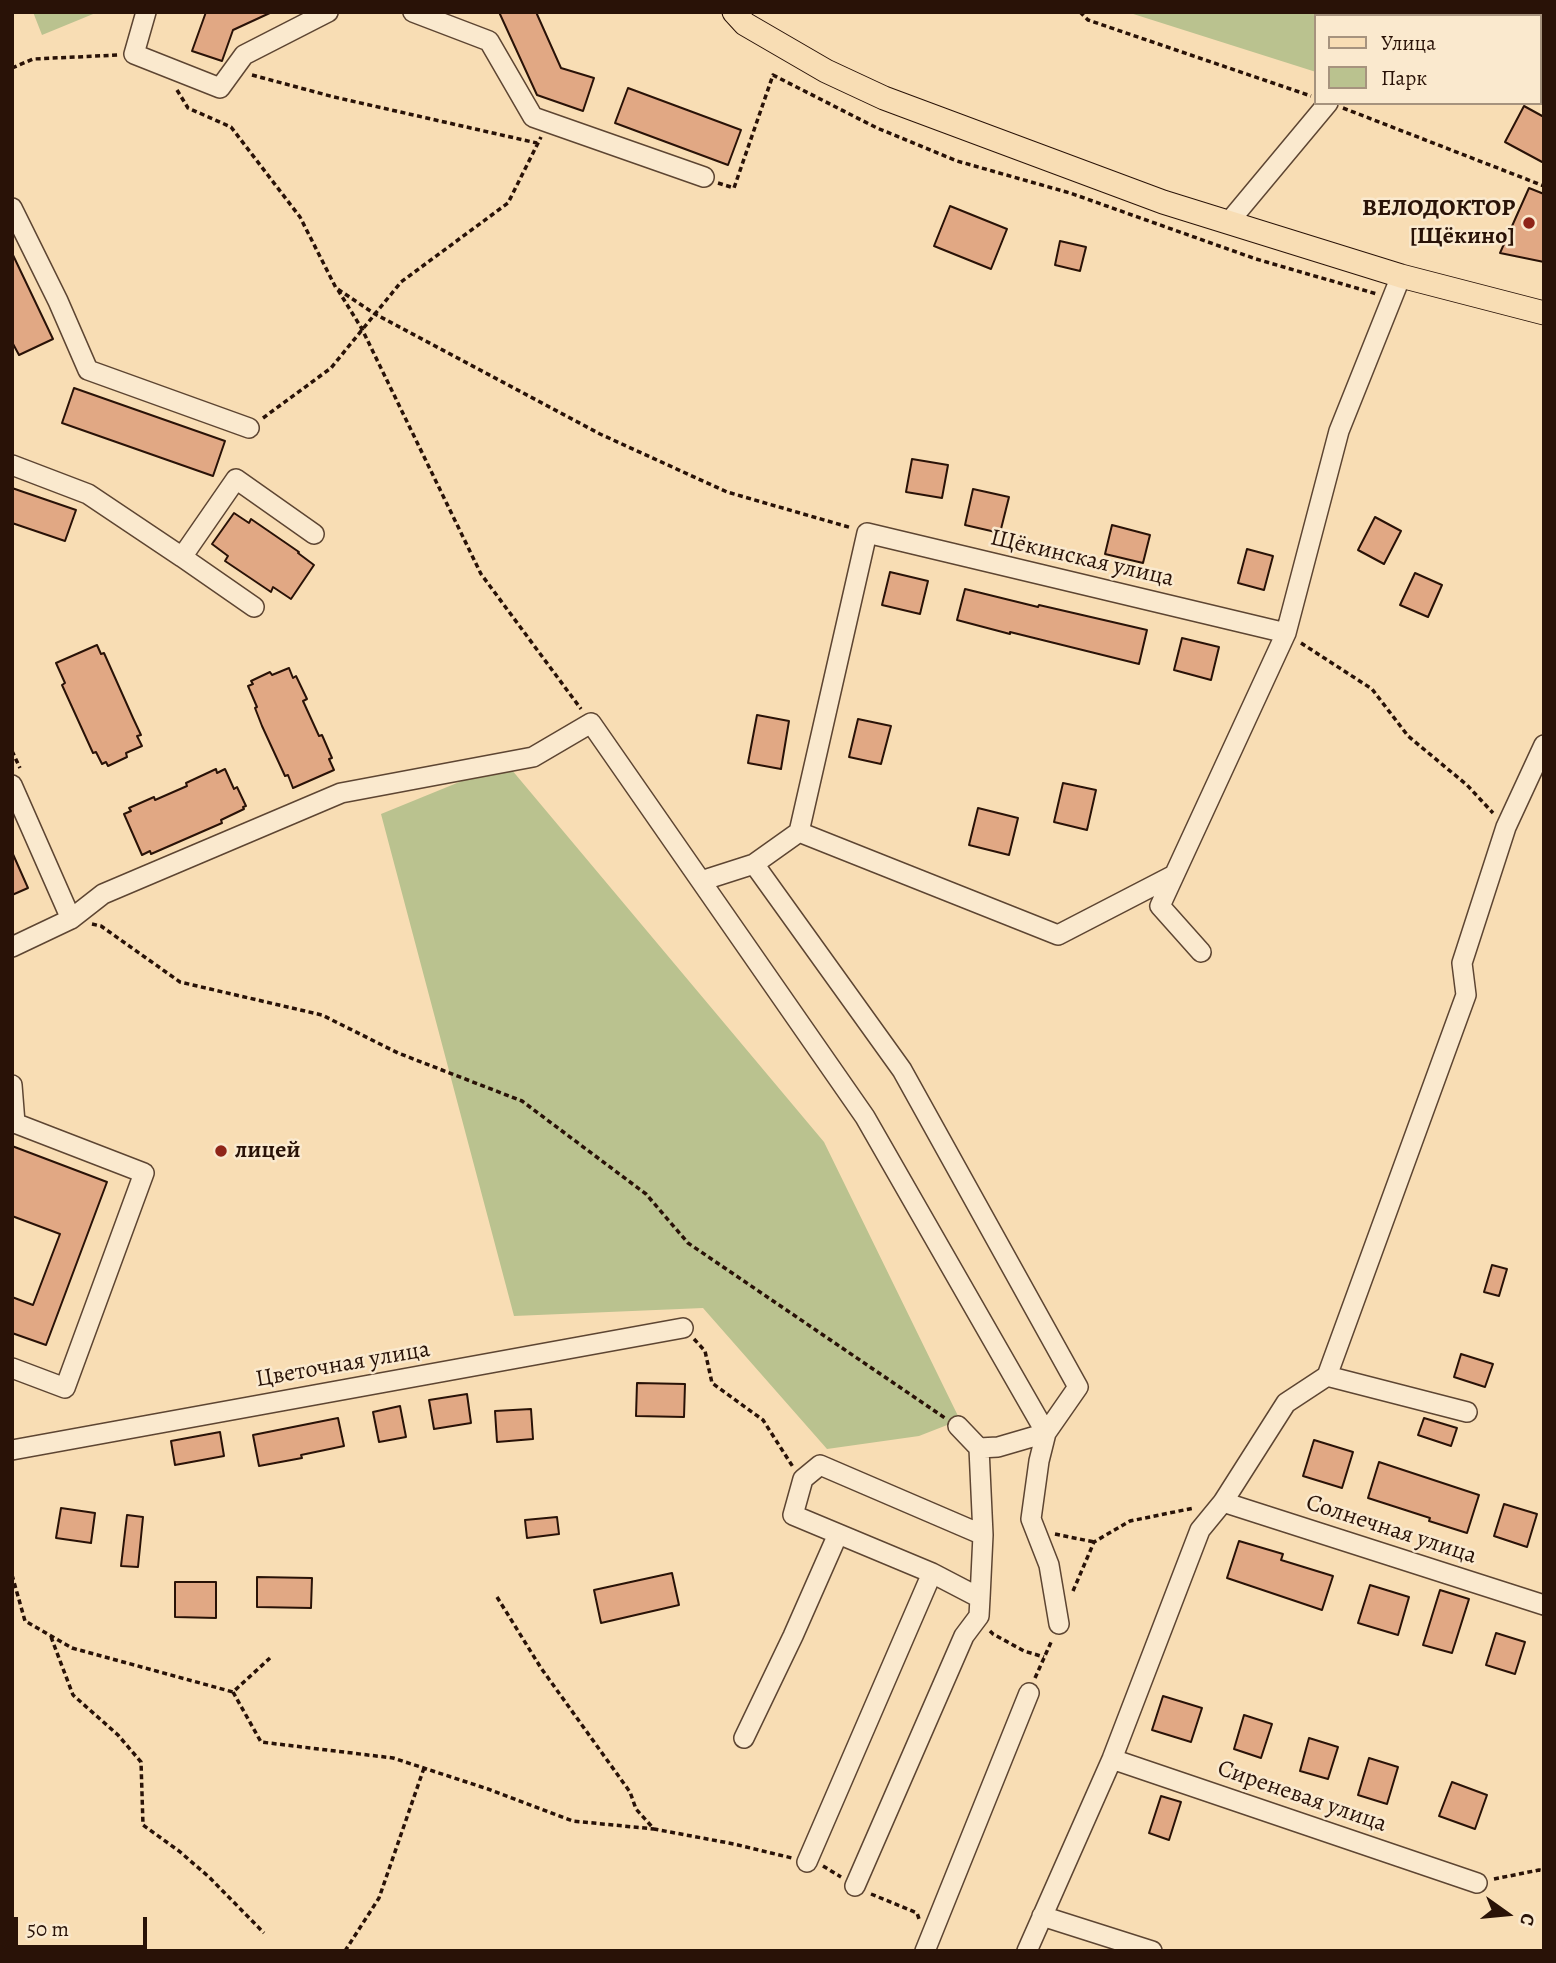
<!DOCTYPE html>
<meta charset="utf-8">
<style>
body{margin:0}
#map{position:relative;width:1556px;height:1963px;overflow:hidden;background:#f8ddb4;font-family:Alegreya,serif}
canvas{display:block}
.frame{position:absolute;inset:0;border:14px solid #291207;pointer-events:none}
.legend{position:absolute;left:1314px;top:14px;width:228px;height:91px;box-sizing:border-box;background:#fae9ce;border:2px solid #a6937e;margin:0;padding:9px 12px;list-style:none;font-size:21px;color:#291207}
.legend li{display:flex;align-items:center;gap:14px;height:35px}
.legend b{width:35px;border:2px solid #a6937e}
.north{position:absolute;left:1472px;top:1879px;width:70px;height:70px;-webkit-text-stroke:5px #fae9ce;paint-order:stroke;rotate:105deg;font-size:19px;font-weight:700;line-height:28px;text-align:center;color:#291207}
.north::after{content:'';display:block;margin:auto;width:24px;height:32px;background:#291207;clip-path:polygon(50% 0,100% 100%,50% 72%,0 100%)}
.scale{position:absolute;left:14px;top:1917px;width:133px;height:32px;box-sizing:border-box;border:4px solid #291207;border-top:0;padding-left:9px;font-size:21px;line-height:24px;white-space:nowrap;color:#291207;-webkit-text-stroke:5px #fae9ce;paint-order:stroke}
</style>
<div id="map">
<canvas width="1556" height="1963"></canvas>
<div class="frame"></div>
<ul class="legend">
<li><b style="height:9px;background:#f8ddb4"></b>Улица</li>
<li><b style="height:19px;background:#bac28f"></b>Парк</li>
</ul>
<div class="north">С</div>
<div class="scale">50 m</div>
</div>
<script>
const ctx = document.querySelector('canvas').getContext('2d');
ctx.lineJoin = 'round';
function fillPath(path, color) {
  ctx.fillStyle = color;
  ctx.fill(path, 'evenodd');
}
function strokePath(path, color, width, dash) {
  ctx.strokeStyle = color;
  ctx.lineWidth = width;
  ctx.lineCap = dash ? 'butt' : 'round';
  ctx.setLineDash(dash || []);
  ctx.stroke(path);
}
function label(font, color, halo, rows, align = 'center') {
  ctx.font = font + ' Alegreya,serif';
  ctx.lineWidth = 5;
  ctx.setLineDash([]);
  ctx.textBaseline = 'middle';
  ctx.strokeStyle = halo;
  ctx.fillStyle = color;
  for (const [text, x, y, turn = 0] of rows) {
    ctx.save();
    ctx.translate(x, y);
    ctx.rotate((+turn || 0) * Math.PI / 180);
    ctx.textAlign = isNaN(turn) ? turn : align;
    if (halo) ctx.strokeText(text, 0, 0);
    ctx.fillText(text, 0, 0);
    ctx.restore();
  }
}
const green = new Path2D(`
 M33,12H98L42,35Z
 M1127,12H1366L1363,16H1316V72Z
 M506,763L824,1142L960,1420L919,1436L827,1449L703,1308L514,1316L381,814Z`);
const building = new Path2D(`
 M206,12H272L233,30L222,61L192,51Z
 M499,12H536L561,68L594,78L583,111L537,95Z
 M628,88L741,130L728,165L615,123Z
 M1524,106L1544,117V163L1505,142Z
 M1529,188L1544,194V262L1500,253Z
 M950,206L1007,229L991,269L934,246Z
 M1060,241L1086,247L1080,271L1055,265Z
 M12,253L53,339L19,355L12,342Z
 M74,388L225,441L213,476L62,423Z
 M912,459L948,465L942,498L906,492Z
 M12,488L76,510L65,541L12,523Z
 M973,489L1009,497L1000,533L965,525Z
 M234,513L249,523L251,519L299,552L298,553L314,565L291,599L273,587L271,592L225,561L228,556L212,544Z
 M1375,517L1401,531L1384,564L1358,550Z
 M1112,525L1150,535L1143,563L1105,554Z
 M1247,549L1273,556L1264,590L1238,583Z
 M890,572L928,581L920,614L882,605Z
 M1415,573L1442,585L1428,617L1400,605Z
 M965,589L1038,607L1039,605L1147,630L1139,664L1010,632V634L957,620Z
 M1182,638L1219,647L1211,680L1174,670Z
 M97,645L101,654L104,653L133,718L141,735L137,736L142,746L126,753L127,757L108,766L106,762L102,764L96,752L93,753L62,685L65,683L56,663Z
 M289,668L293,678L296,676L307,699L303,701L319,736L322,735L332,758L329,759L334,770L293,788L288,775L285,776L262,726L255,708L257,707L248,686L253,684L251,681L270,672L272,675Z
 M757,715L789,721L781,769L748,763Z
 M858,719L891,726L881,764L849,757Z
 M216,769L217,773L225,769L234,789L237,787L246,806L243,807L244,809L221,820L222,823L151,854L150,851L142,855L124,814L131,811L129,808L154,797L155,800L187,786L186,783Z
 M1063,783L1096,790L1087,830L1054,822Z
 M978,808L1018,818L1009,855L969,845Z
 M12,852L28,888L12,895Z
 M12,1146L107,1182L46,1345L12,1333V1297L33,1305L60,1234L12,1216Z
 M1492,1265L1507,1269L1499,1296L1484,1292Z
 M1461,1354L1493,1364L1485,1387L1454,1377Z
 M637,1383L685,1384L684,1417L636,1416Z
 M467,1394L471,1423L434,1429L429,1400Z
 M400,1406L406,1437L379,1442L373,1412Z
 M531,1409L533,1439L497,1442L495,1411Z
 M338,1418L344,1446L301,1455L302,1458L259,1466L253,1435Z
 M1424,1418L1457,1428L1451,1446L1418,1435Z
 M220,1432L224,1456L175,1465L171,1441Z
 M1314,1440L1353,1452L1342,1488L1303,1476Z
 M1379,1462L1479,1495L1467,1533L1429,1521L1430,1518L1368,1498Z
 M1504,1504L1537,1514L1527,1547L1494,1536Z
 M61,1508L95,1513L91,1543L56,1538Z
 M127,1515L143,1517L138,1567L121,1566Z
 M557,1517L559,1534L527,1538L525,1520Z
 M1239,1541L1283,1554L1281,1560L1333,1576L1322,1610L1227,1578Z
 M672,1573L679,1605L601,1623L594,1590Z
 M257,1577L312,1578L311,1608L257,1607Z
 M175,1582H216V1618L175,1617Z
 M1370,1585L1409,1597L1398,1635L1358,1623Z
 M1440,1590L1469,1599L1452,1653L1423,1645Z
 M1496,1633L1525,1642L1515,1674L1486,1665Z
 M1163,1696L1202,1708L1191,1742L1152,1730Z
 M1244,1715L1272,1724L1261,1758L1234,1749Z
 M1309,1738L1338,1747L1328,1779L1300,1771Z
 M1369,1758L1398,1767L1387,1804L1358,1795Z
 M1452,1782L1487,1795L1475,1829L1439,1816Z
 M1161,1796L1181,1802L1169,1840L1149,1833Z`);
const path = new Path2D(`
 M1080,12L1088,20L1311,96
 M12,68L33,59L118,55
 M252,75L334,97L537,143
 M177,90L188,108L231,127L300,217L336,288L375,314L600,434L727,492L852,528
 M1343,108L1544,186
 M718,183L734,188L773,75L877,128L957,161L1070,193L1256,259L1377,294
 M338,290L362,329L481,574L581,709
 M263,418L331,368L401,282L508,203L541,137
 M1301,643L1372,689L1408,736L1467,785L1493,813
 M12,751L20,768
 M92,924L101,926L180,982L322,1015L398,1053L522,1101L646,1194L688,1243L945,1418
 M694,1339L705,1351L712,1383L763,1420L793,1467
 M1055,1534L1094,1542
 M12,1575L25,1621L72,1648L233,1692L270,1658
 M1073,1591L1094,1542L1130,1521L1194,1508
 M497,1597L541,1668L630,1792L636,1809L654,1829L734,1844L792,1858
 M990,1631L993,1634L1024,1651L1044,1657
 M51,1637L73,1695L118,1735L141,1762L143,1825L179,1851L209,1877L264,1933
 M1035,1678L1052,1640
 M233,1692L261,1742L393,1758L488,1789L573,1821L654,1829
 M823,1866L841,1877
 M1494,1879L1539,1870L1544,1871
 M871,1894L917,1913L919,1919
 M345,1951L379,1898L424,1768`);
const minor = new Path2D(`
 M146,12L134,54L220,88L244,55L328,12
 M413,12L489,41L533,117L704,177
 M1386,16L1388,12
 M12,208L58,301L88,370L249,428
 M1228,223L1328,103
 M12,465L88,494L182,557
 M254,607L182,557L236,479L314,534
 M12,785L71,919
 M799,832L867,533L1286,633
 M754,864L799,832L1058,935L1174,875
 M12,947L71,919L103,894L341,793L533,757L591,723L865,1117L1046,1433L1078,1387L902,1070L754,864L701,881
 M1201,952L1160,906L1286,633L1339,431L1401,276
 M12,1085L15,1123
 M12,1122L144,1173L65,1388L12,1368
 M1327,1376L1467,1412
 M958,1426L979,1448L998,1447L1046,1433L1039,1461L1031,1519L1049,1565L1059,1624
 M979,1448L983,1535L980,1598
 M12,1450L683,1328
 M1223,1502L1544,1605
 M744,1738L793,1636L838,1534
 M1112,1759L1477,1883
 M807,1862L932,1573
 M855,1886L964,1636L979,1616L980,1598L932,1573L793,1515L803,1479L820,1465L983,1535
 M1042,1916L1152,1951
 M925,1951L1029,1693
 M1027,1951L1112,1759L1200,1530L1223,1502L1286,1403L1327,1376L1466,995L1462,963L1506,827L1544,745`);
const major = new Path2D(`
 M734,12L745,24L826,71L884,98L1163,202L1401,276L1544,313`);
const markers = [
 [1529,223,7,"#8f2418"],
 [221,1151,7,"#8f2418"]
];
const poiNames = [
 ["ВЕЛОДОКТОР",1515,209],
 ["[Щёкино]",1515,237],
 ["лицей",235,1151,"left"]
];
const streetNames = [
 ["Щёкинская улица",1082,559,13],
 ["Цветочная улица",343,1365,-10],
 ["Солнечная улица",1391,1530,18],
 ["Сиреневая улица",1302,1797,19]
];
fillPath(green, '#bac28f');
fillPath(building, '#e1a884');
strokePath(building, '#291207', 2);
strokePath(minor, '#5d4532', 22);
strokePath(major, '#291207', 25);
strokePath(path, '#291207', 3.5, [5, 3.5]);
strokePath(minor, '#fae9ce', 19);
strokePath(major, '#f8ddb4', 23);
for (const [x, y, r, color] of markers) {
  const dot = new Path2D();
  dot.arc(x, y, r, 0, 2 * Math.PI);
  ctx.fillStyle = color;
  ctx.fill(dot);
  strokePath(dot, '#fae9ce', 2.5);
}
label('bold 24px', '#291207', '#fae9ce', poiNames, 'right');
label('24px', '#291207', '#fae9ce', streetNames);
</script>
